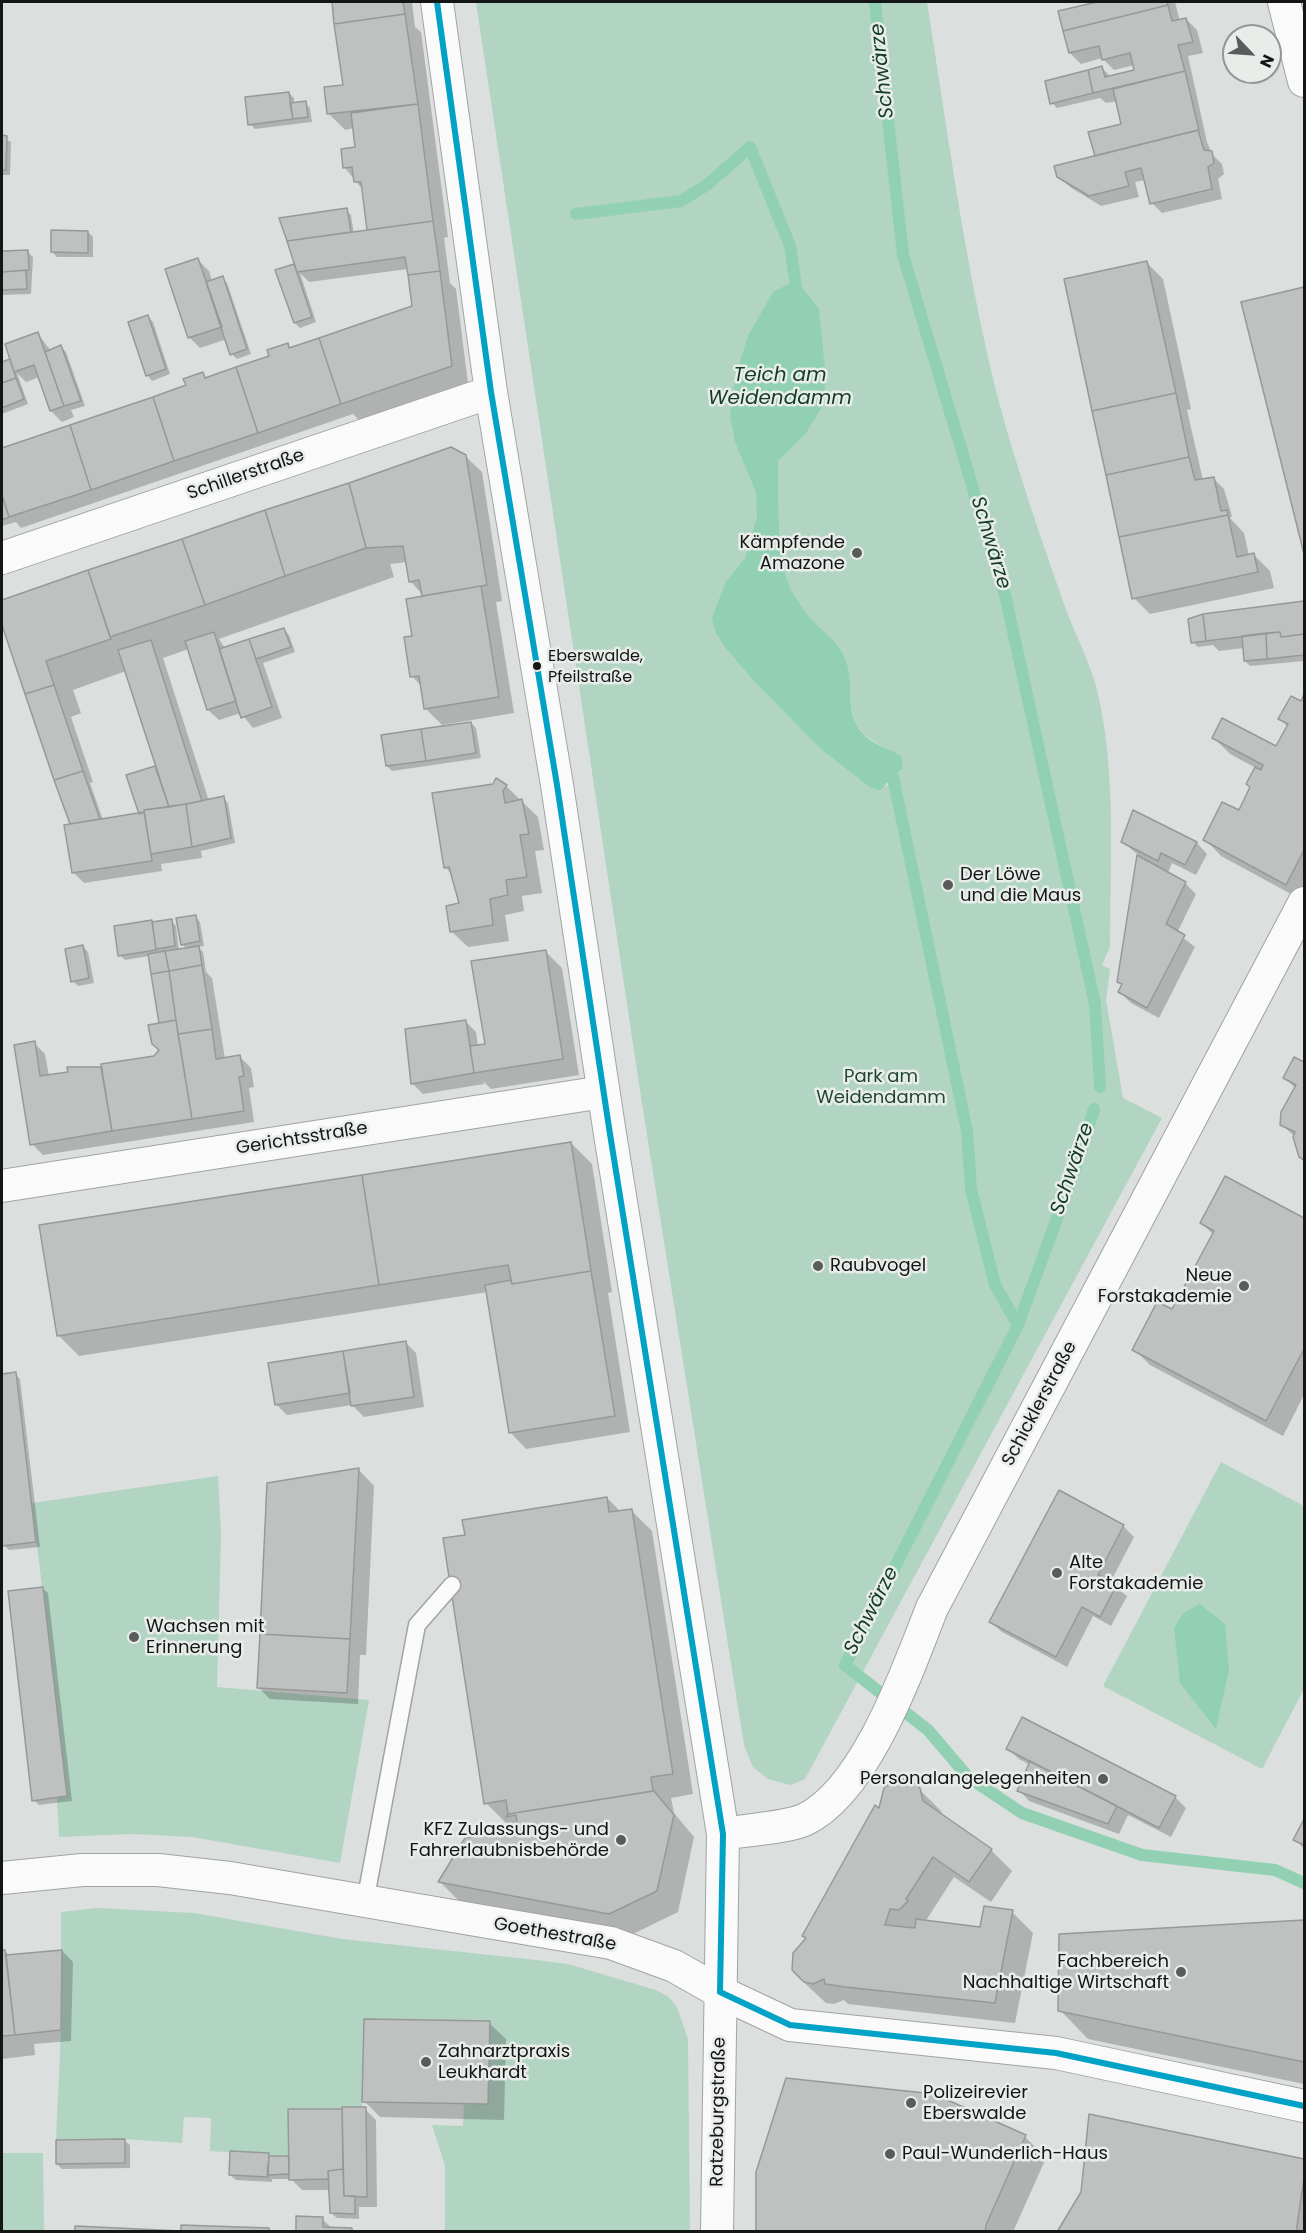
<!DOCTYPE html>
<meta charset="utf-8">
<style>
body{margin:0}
#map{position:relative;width:1306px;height:2233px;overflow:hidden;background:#dbdfdd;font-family:Poppins,sans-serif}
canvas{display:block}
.frame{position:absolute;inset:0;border:3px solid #141615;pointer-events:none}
.north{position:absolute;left:1222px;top:24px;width:60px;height:60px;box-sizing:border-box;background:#e8edea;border:2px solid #939795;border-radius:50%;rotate:115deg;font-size:16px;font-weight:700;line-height:24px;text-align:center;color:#141615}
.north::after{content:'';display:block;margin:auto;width:21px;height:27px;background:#5a5c5b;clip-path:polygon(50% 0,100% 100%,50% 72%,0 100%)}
</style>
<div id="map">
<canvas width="1306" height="2233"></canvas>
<div class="frame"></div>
<div class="north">N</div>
</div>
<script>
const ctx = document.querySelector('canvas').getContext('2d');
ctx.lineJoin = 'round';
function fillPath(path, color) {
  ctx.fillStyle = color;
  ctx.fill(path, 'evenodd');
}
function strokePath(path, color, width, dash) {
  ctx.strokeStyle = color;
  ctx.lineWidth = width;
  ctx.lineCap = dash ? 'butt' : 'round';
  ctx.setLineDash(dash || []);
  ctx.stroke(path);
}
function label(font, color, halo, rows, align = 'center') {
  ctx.font = font + ' Poppins,sans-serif';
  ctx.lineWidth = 5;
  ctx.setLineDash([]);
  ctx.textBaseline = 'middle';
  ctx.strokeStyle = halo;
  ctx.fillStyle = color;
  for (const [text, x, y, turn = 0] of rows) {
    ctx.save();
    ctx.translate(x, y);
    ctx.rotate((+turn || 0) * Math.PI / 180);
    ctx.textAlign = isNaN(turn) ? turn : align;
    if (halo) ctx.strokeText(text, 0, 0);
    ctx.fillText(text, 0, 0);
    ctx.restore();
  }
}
const green = new Path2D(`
 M476,2H927C946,122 962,243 989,362C1008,444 1036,524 1064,604C1074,633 1089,659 1097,690C1117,773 1110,863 1110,947L1102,965L1110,969L1106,1000L1123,1098L1162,1118L805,1779L790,1785L768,1779L753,1767L744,1745L641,1097ZM773,292L823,359L826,379L804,436L778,461C780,498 775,549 789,584C792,593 800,602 805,611C816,627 836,638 844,656C859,686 838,715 870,739C880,747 892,749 902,757L903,768L886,787L821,749L810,737L726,581L745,558L757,516L764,309Z
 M1221,1462L1304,1506V1689L1262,1769L1103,1686Z
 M218,1476L221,1534L217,1687L369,1700L340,1863L192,1837L132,1834L59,1837L57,1798L67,1796L32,1503Z
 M97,1908L194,1913L342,1939L536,1960L568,1964L656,1990L669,1997L677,2007L688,2039L690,2231H445V2166L432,2125L463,2126L464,2104H488L365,2019L362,2107L289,2110V2156L210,2151L211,2118L184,2117L182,2143L125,2139L56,2140L61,2030V1912Z
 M2,2153H43L44,2231H2Z`);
const water = new Path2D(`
 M796,280L819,309L826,379L822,407L804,436L778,461C780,497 775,550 789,584C792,593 800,603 805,611C816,627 836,638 844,656C859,686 838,715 870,740C880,747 892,749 902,757L903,768L880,790L871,788L821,749L753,680L725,647L716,633L712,618L726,581L745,558L757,516L756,492L735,442L730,415L736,374L748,336L773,292Z
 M1200,1604L1225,1624L1229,1670L1216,1729L1180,1683L1174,1628L1183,1613Z`);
const shadow = new Path2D(`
 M333,2H412L415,27L421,32L448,237L444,238L450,283L456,289L468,383L359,420L353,414L21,528L16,522L2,526V449L188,386L202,374L207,379L271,357L287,345L292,349L414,307L408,269L309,282L300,273L316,322L300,328L295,323L277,271L296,265L281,219L346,210L351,215L354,234L370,231L363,190L345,168L357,148L354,128L345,130L329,114L345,86Z
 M1103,2H1175L1180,21L1186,19L1197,30L1203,53L1188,56L1207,142L1212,154L1222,164L1224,174L1218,179L1222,199L1162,213L1151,202L1145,180L1135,182L1139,197L1101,206L1070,187L1059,176L1097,157L1123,125L1117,101L1106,103L1100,98L1057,108L1052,103L1102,68L1111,77L1136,71L1135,65L1114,70L1102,58L1081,64L1070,53L1060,12Z
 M289,93L294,98V104L305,103L310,108L312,122L255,129L250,124Z
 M2,137L11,142L10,175H2Z
 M88,232L93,237V257H57L52,252Z
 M2,252H28L33,257L31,294L2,295Z
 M198,260L209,271L212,281L222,278L227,283L251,354L237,359L232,354L227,339L200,348L189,337Z
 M1146,262L1163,279L1191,409L1187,410L1203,480L1213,478L1224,489L1232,516L1230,518L1244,533L1249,556L1254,555L1270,571L1274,588L1150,614L1134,598Z
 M1304,288V548L1242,303Z
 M148,317L153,322L170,374L152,381L147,375Z
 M38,334L51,351L61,347L66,352L85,406L71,410L74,417L62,422L51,411L40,377L26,382L17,373L28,404L2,414V364L12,360Z
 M465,456L482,472L502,601L496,602L514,713L442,725L425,708L422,687L412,676L414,637L423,595L410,581L407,562L390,564L394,577L219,639L225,648L284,630L289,635L295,652L263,663L282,718L253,728L241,713L219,720L208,710L189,649L163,658L209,801L223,798L228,803L235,843L201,851L202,858L161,864L162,871L84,883L73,872L72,825L2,621V602L349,484ZM126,671L157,767L128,776L141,814L103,820L90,783L93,782L71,717L81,713L73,690Z
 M1304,603V661L1250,666L1245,661L1244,648L1219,651L1213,645L1198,647L1193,642L1203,615Z
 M1304,697V896L1302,900L1221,856L1205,839L1239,812L1252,788L1256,768L1230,754L1214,738L1277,748L1288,727L1280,718L1301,703Z
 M471,723L476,728L481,758L392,771L387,766Z
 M506,786L538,817L544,850L535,851L542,893L522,896L524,911L505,915L509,941L468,947L451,931L461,905L453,875L445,867Z
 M1133,812L1197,843L1207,854L1196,875L1172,863L1168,873L1185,883L1196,894L1177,933L1195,947L1159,1018L1131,1003L1120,992L1123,985L1119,981L1138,855L1123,842Z
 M195,916L200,922L204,946L198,947L203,952L206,972L212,978L225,1059L240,1057L251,1068L254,1087L249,1088L254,1122L43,1155L32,1144L34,1043L45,1054L49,1076L70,1073L69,1069L85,1067L88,1070L155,1058L161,1051V1024L149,956L125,960L120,955L171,921L176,926L179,950L187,949L182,944Z
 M83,947L88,952L94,983L78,986L73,981Z
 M546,952L562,968L579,1075L491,1089L483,1081L484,1084L423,1094L412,1083L465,1021L476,1032L478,1046L486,1045Z
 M1295,1059L1304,1063V1160L1300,1156L1295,1137L1281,1124L1296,1089L1285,1078Z
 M571,1143L592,1164L612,1292L608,1293L630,1432L526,1449L510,1432L488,1292L79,1356L58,1335Z
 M1226,1178L1304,1220V1395L1283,1436L1150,1365L1134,1349L1173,1311L1214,1235L1201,1223Z
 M405,1342L416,1353L424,1407L364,1417L352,1405L287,1415L276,1404Z
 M15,1374L20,1379L40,1547L9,1550L4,1545L2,1527V1375Z
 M358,1469L374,1486L366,1655H360L358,1704L270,1699L259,1688Z
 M607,1498L621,1512L631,1510L652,1531L693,1794L671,1798L674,1813L694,1837L678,1912L631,1935L460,1902L440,1882L520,1831L517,1823L507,1824L486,1803L467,1536Z
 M1123,1526L1134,1537L1110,1583L1127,1596L1111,1626L1093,1616L1067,1667L1002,1632L991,1622Z
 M42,1588L48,1593L72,1801L39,1805L34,1800Z
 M1008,1749L1175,1797L1186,1808L1171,1837L1128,1815L1119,1834L1029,1801L1019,1790L1030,1765L1019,1759Z
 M919,1789L941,1811L942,1816L991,1850L1012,1871L991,1902L954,1877L925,1922L981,1928L1012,1912L1033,1933L1015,2023L848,2004L844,2000L834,2004L826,2003L796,1975L792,1960L807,1939L804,1936L880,1810Z
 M1304,1822V1849L1295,1839Z
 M1304,1922V2084L1088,2039L1060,2010V1935Z
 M5,1951L10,1956L62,1951L73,1962L71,2041L34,2044L35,2055L2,2059V1952Z
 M489,2023L506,2039L504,2120L380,2117L364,2101Z
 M365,2109L376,2120L377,2207H359V2219L337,2218L331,2213L330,2190H302L291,2179H272V2182L236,2180L230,2175L231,2153L288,2158L291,2160L290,2111Z
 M1090,2115L1304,2160V2232H1059L1083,2193Z
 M1025,2137L1046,2158L1013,2232H757Z
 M124,2140L130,2145V2168L62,2169L57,2164Z
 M322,2219L333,2229L354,2232H297Z`);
const stream = new Path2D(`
 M875,2L903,255L1005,595L1095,1004L1100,1087
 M576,214L681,201L707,185L750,147L790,246L797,294
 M880,769L893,777L967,1131L971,1189L995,1285L1018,1325
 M1094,1109L1079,1158L1018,1325L845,1665L928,1730L968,1777L1022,1813L1142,1855L1275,1870L1304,1883`);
const building = new Path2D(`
 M332,2H403L405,14L334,24Z
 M1097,2H1167L1168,5L1063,31L1058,11Z
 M1168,5L1172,21L1186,18L1193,42L1178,45L1185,71L1093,93L1088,70L1102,66L1105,77L1134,70L1130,53L1102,60L1099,46L1069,53L1063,31Z
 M405,14L418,104L327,114L324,87L343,85L334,24Z
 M1088,70L1093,93L1050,104L1045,81Z
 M1185,71L1199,130L1095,156L1088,132L1121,124L1113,89Z
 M289,92L293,119L248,125L245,97Z
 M306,101L308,117L293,119L290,103Z
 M418,104L433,221L367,230L361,182H354L352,167L343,168L341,149L355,147L351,113Z
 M1198,130L1204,150L1212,151L1214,163L1208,167L1212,189L1150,204L1141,168L1125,172L1129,186L1089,196L1057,177L1054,166Z
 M2,135L7,136L6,170H2Z
 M347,208L351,232L287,241L279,218Z
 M433,221L440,271L408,275L405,257L297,272L287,241Z
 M51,230L88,231V253L51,252Z
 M28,250L29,270L2,272V251Z
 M198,258L222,327L188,338L165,269Z
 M1147,261L1176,393L1092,411L1064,279Z
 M294,264L312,317L294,323L275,270Z
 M26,270L27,289L2,290V272Z
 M440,271L452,366L341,404L319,338L412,306L408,275Z
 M223,276L247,349L230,355L206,282Z
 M1304,287V554L1241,302Z
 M148,315L166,369L146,376L128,322Z
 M38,332L64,406L50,411L34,365L14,372L5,344Z
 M319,338L341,404L258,433L236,367L269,356L267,350L288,343L289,348Z
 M61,345L81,401L64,406L45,352Z
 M10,359L16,378L2,383V362Z
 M236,367L258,433L174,461L153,397L186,385L183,379L203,372L205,378Z
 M16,378L24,399L2,408V383Z
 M1176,393L1189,457L1106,475L1092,411Z
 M153,397L174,461L91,490L70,425Z
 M70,425L91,490L9,517L2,495V448Z
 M451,447L466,455L487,585L422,596L419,580L409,582L403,546L366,548L349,483Z
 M1189,457L1195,480L1214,477L1221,511L1227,510L1228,515L1119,537L1106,475Z
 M349,483L366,548L285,576L265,510Z
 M2,495L9,517L2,520Z
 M265,510L285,576L205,605L182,539Z
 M1228,515L1237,557L1254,553L1258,572L1132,599L1119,537Z
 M182,539L205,605L110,637L88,570Z
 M88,570L111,639L46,661L54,685L25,694L2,625V600Z
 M481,586L499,697L424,709L419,676L410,677L404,637L412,636L406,599Z
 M1304,601V634L1281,637L1280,632L1206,641L1203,614Z
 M1203,614L1206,641L1191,643L1188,619Z
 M284,628L291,647L256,659L249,639Z
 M214,632L236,701L207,710L185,641Z
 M1280,632L1281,637L1304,634V655L1267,659L1266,633Z
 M1266,633L1267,659L1244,661L1242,636Z
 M249,639L272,707L241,718L219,649Z
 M151,640L202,801L169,807L118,650Z
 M54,685L83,771L54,780L25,694Z
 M1304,694V850L1286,885L1203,840L1222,802L1239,810L1250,787L1246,784L1255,767L1261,770L1263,765L1212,738L1222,718L1276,746L1288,724L1278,719L1291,696L1301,701Z
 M471,722L476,753L426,761L421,729Z
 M421,729L426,761L386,766L381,735Z
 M155,766L169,807L144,810V812L139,814L126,775Z
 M83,771L100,819L70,824L54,780Z
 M496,778L507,785L503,791L505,803L522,799L529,834L520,835L527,877L506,880L508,895L490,899L493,925L450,932L446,906L459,903L449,867L444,868L432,793L493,784Z
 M224,796L231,838L192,847L186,804Z
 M186,804L192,847L151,854L144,810Z
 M1133,810L1197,842L1185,865L1161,853L1158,861L1121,842Z
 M144,812L152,861L72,873L64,825Z
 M1137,855L1186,882L1166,924L1185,935L1147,1008L1118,992L1122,984L1117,982Z
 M196,915L200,941L181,945L176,918Z
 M172,919L175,946L156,949L152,922Z
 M152,920L156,950L118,956L114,926Z
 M83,945L89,978L71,982L65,949Z
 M199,946L202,965L169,971L165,951Z
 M546,950L563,1059L474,1073L470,1046L485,1044L471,961Z
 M165,951L169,971L151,974L148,954Z
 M202,965L212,1029L178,1034L169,971Z
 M169,971L176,1020L159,1023L151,974Z
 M176,1020L192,1119L112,1131L101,1064L154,1056L159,1050L152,1044L148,1025Z
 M466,1020L474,1073L411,1084L405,1029Z
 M212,1029L216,1059L240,1055L244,1076L239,1077L244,1111L192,1119L178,1034Z
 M35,1041L40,1076L68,1072L67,1067H101L112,1131L30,1145L14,1045Z
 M1294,1057L1304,1062V1160L1299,1157L1293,1137L1295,1132L1280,1125L1281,1112L1296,1085L1283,1078Z
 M571,1142L591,1271L512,1284L508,1265L379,1285L362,1175Z
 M362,1175L379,1285L57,1336L39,1225Z
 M1225,1176L1304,1218V1349L1266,1421L1132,1350L1157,1302L1172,1309L1214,1231L1200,1223Z
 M591,1271L615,1416L509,1433L485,1285L511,1280L512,1284Z
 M406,1341L414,1397L351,1406L343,1351Z
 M343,1351L350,1393L275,1405L268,1363Z
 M16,1372L36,1542L2,1546V1374Z
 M359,1468L350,1639L260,1634L267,1483Z
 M1059,1490L1124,1525L1098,1575L1117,1584L1100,1617L1082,1607L1056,1657L989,1622Z
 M607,1497L609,1512L632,1509L673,1774L651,1777L653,1791L508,1814L506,1800L484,1804L443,1538L465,1535L462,1520Z
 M43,1587L67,1796L32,1801L8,1591Z
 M260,1634L350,1639L347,1693L257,1688Z
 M1022,1717L1176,1796L1159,1828L1006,1749Z
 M1030,1761L1117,1806L1108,1824L1017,1791Z
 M896,1779H909L920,1788L923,1801L992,1849L969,1882L933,1857L906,1899L908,1901L899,1910L890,1909L885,1925L915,1928L916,1919L980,1927L984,1906L1013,1910L995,2003L845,1987L825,1984L824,1979L813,1984L804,1982L792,1970L793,1953L806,1938L802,1936L875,1805L879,1808L884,1788Z
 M654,1791L674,1815L657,1891L609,1914L438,1882L465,1838L518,1830L516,1815L506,1817L508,1814Z
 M1304,1819V1845L1293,1840Z
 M1304,1920V2062L1058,2011L1059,1934Z
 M2,1950H5L15,2035L2,2036Z
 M62,1950L61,2030L15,2035L6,1955Z
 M364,2019L490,2021L488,2104L362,2102Z
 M786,2078L934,2094L1026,2135L986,2225L985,2232H756V2172Z
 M342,2107H366L367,2197L344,2196Z
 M288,2109H342L343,2169L328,2171L329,2179L289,2180Z
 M1089,2114L1304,2159V2178L1296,2232H1057L1081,2192Z
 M125,2139V2163L56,2164V2140Z
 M230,2151L269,2153L268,2177L229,2175Z
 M269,2156H289V2174L267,2175Z
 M343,2169L344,2196H355V2214L330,2213L328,2171Z
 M296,2216L323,2217V2227L352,2228V2232H296Z
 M181,2225L269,2228V2232H181Z
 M75,2226L181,2231V2232H75Z`);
const lane = new Path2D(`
 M365,1902L417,1625L452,1585`);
const street = new Path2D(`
 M437,2L491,392L557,785L610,1134L723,1834L717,2232
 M1284,2L1304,81
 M2,558L491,392
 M2,1186L603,1092
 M723,1834C744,1830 785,1828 804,1820C866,1791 908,1669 932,1608L1304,903
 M2,1878L82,1870H158L230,1878L611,1943L674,1966L720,1992L790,2025L1056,2053L1304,2106`);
const bus1 = new Path2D(`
 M437,2L491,392L557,785L610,1134L723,1834L720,1992
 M720,1992L790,2025L1056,2053L1304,2106`);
const markers = [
 [857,553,6,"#5a5c5b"],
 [537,666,5,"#141615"],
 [948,885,6,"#5a5c5b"],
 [818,1266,6,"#5a5c5b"],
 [1244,1286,6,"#5a5c5b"],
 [1057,1573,6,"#5a5c5b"],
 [134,1637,6,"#5a5c5b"],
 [1103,1779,6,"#5a5c5b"],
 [621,1840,6,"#5a5c5b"],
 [1181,1972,6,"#5a5c5b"],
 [426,2062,6,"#5a5c5b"],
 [911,2103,6,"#5a5c5b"],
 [890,2154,6,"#5a5c5b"]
];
const busNames = [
 ["Eberswalde,",548,657],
 ["Pfeilstraße",548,678]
];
const streetNames = [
 ["Schillerstraße",246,475,-19],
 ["Gerichtsstraße",302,1139,-9],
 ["Schicklerstraße",1040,1404,-62],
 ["Goethestraße",555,1935,10],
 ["Ratzeburgstraße",719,2112,-89]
];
const poiNames = [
 ["Kämpfende",845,543,"right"],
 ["Amazone",845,564,"right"],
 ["Der Löwe",960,875],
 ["und die Maus",960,896],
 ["Raubvogel",830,1266],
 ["Neue",1232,1276,"right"],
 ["Forstakademie",1232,1297,"right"],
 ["Alte",1069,1563],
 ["Forstakademie",1069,1584],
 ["Wachsen mit",146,1627],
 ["Erinnerung",146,1648],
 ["Personalangelegenheiten",1091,1779,"right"],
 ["KFZ Zulassungs- und",609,1830,"right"],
 ["Fahrerlaubnisbehörde",609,1851,"right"],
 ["Fachbereich",1169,1962,"right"],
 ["Nachhaltige Wirtschaft",1169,1983,"right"],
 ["Zahnarztpraxis",438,2052],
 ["Leukhardt",438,2073],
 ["Polizeirevier",923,2093],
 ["Eberswalde",923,2114],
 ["Paul-Wunderlich-Haus",902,2154]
];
const parkNames = [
 ["Park am",881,1077],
 ["Weidendamm",881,1098]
];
const waterNames = [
 ["Schwärze",883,71,-96],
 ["Teich am",780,376],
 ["Weidendamm",780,399],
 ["Schwärze",990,543,73],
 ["Schwärze",1073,1169,-71],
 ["Schwärze",872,1611,-63]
];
fillPath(green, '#b2d4c3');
fillPath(water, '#92d0b4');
fillPath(shadow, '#0003');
strokePath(stream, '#92d0b4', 12);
fillPath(building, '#bec1bf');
strokePath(building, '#969997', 1.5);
strokePath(lane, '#a1a4a2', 19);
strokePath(street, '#a1a4a2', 34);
strokePath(lane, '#fafafa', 16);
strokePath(street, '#fafafa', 32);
strokePath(bus1, '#01a2c5', 6);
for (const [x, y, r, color] of markers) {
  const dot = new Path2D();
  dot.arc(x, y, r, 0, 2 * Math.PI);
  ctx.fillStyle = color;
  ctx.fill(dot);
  strokePath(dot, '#e8edea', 2);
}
label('16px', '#141615', '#e8edea', busNames, 'left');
label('18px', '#141615', '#e8edea', streetNames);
label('18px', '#141615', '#e8edea', poiNames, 'left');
label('18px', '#1f4534', '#e8edea', parkNames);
label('italic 20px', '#133b2a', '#e8edea', waterNames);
</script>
